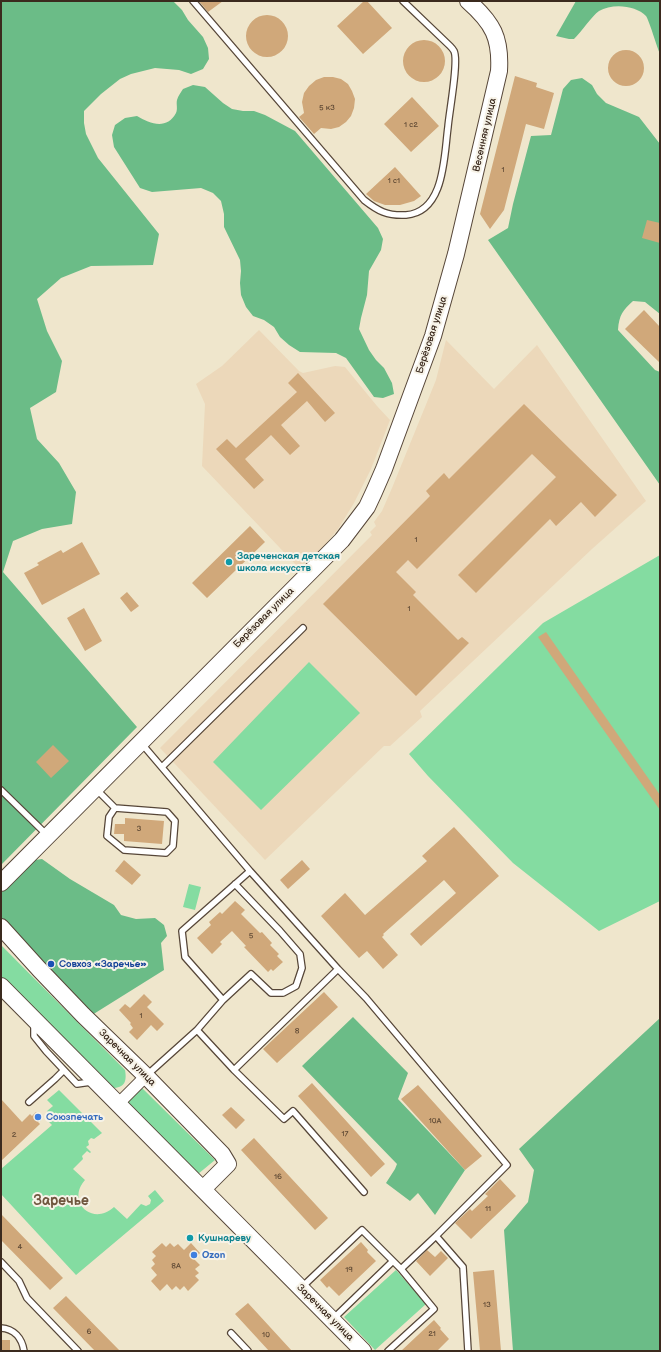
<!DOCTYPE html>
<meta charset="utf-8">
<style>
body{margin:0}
#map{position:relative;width:661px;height:1352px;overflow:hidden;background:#efe6cc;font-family:"Balsamiq Sans",sans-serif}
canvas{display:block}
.frame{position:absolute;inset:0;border:2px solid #3b2a1e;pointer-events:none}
</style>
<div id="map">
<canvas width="661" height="1352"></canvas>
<div class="frame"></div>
</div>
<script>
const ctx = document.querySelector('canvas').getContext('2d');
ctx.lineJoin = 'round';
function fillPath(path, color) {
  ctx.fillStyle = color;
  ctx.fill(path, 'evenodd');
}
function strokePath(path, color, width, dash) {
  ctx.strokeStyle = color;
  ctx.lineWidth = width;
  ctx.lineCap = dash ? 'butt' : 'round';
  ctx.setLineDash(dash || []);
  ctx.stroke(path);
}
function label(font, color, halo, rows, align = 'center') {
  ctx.font = font + ' "Balsamiq Sans",sans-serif';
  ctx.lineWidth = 4;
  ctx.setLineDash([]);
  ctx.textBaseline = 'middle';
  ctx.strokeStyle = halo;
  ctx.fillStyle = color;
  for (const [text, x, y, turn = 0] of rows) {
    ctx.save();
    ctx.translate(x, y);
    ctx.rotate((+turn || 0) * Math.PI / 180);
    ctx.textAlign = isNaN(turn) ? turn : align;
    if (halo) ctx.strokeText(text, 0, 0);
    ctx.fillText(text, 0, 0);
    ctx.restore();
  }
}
const built = new Path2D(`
 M259,330L299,371L303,373L335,366L345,367L377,406L390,420L371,469L354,503L338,529L323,547L299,568L202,466L205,404L196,384L222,366Z
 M446,340L494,389L537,345L646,501L592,549L420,711L422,717L390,746H384L265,860L160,748L372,535L370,532L376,526L374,522L382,511L392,488L436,380Z`);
const green = new Path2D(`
 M660,555V901L599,931L513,863L428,776L409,754L543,623Z
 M309,662L360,713L261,810L213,762Z
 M189,884L201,887L195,910L183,907Z
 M1,945L125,1070C127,1081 125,1088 112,1088L1,977Z
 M141,1087L215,1160L198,1174L124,1103Z
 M59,1090L102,1133L94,1139L91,1138L88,1141L89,1145L86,1147L91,1152L90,1153L87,1151L82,1156L83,1159L73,1169L85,1180C66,1201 92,1227 114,1207L127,1219L141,1204L146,1206L150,1204L151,1200L148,1196L155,1190L164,1201L76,1275L1,1194V1169L52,1125L48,1121L52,1117L47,1111L53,1106L47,1100Z
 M396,1270L426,1304L375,1350L344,1317Z`);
const forest = new Path2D(`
 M1,1H173L182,10L188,20L203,37L208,48L209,59L203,69L191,74L179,70L155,68L131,74L120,79L101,94L84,111V123L86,134L98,158L159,234L153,265L91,266L61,278L37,299L47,331L62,361L56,392L30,408L37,439L59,463L76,492L72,524L42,529L13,541L3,572L137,727L1,865Z
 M576,1H660V54C657,47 649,20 646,16C636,5 612,3 599,11C592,16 581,32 574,39H569L556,36Z
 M582,78L592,85L597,94L606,103L639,117L660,144V314L645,302L633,301C623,310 619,315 618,330L655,370L660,372V485L488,240L508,228L513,204L531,136L551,135L563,89L571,80Z
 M193,85L205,87L223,103L232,109L243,111H254L265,115L295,131L378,228L383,239L381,250L369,271L367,295L361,318L359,329L369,350L376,360L384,368L392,383L394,394L383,398L374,397L346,358L336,353L300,352L289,345L280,337L274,327L264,320L253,316L246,307L241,295L240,283L241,271L240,260L224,227V214L221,201L213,193L201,188L152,192L140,188L114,147L112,135L115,125L125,118L137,116C150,124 167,130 176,113C178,109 176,104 177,100C178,96 181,92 183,89Z
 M42,859L70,879L114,905L121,915L136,919L155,918L164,925L167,936L161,943L164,970L92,1015L1,924V893L35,860Z
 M353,1017L408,1073L398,1099L465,1170L435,1215L418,1193L410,1201L386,1183L395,1169L397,1164L302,1066Z
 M660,1018V1351H513L504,1230L528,1202L534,1170L519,1149Z`);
const building = new Path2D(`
 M199,1H223L208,12Z
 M364,1H367L392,28L363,54L337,26Z
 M246 36a21 21 0 1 1 42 0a21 21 0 1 1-42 0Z
 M403 61a21 21 0 1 1 42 0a21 21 0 1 1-42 0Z
 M608 68a18 18 0 1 1 36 0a18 18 0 1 1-36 0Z
 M515,76L537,83L536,87L554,93L544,129L526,124L504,210L490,229L480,214Z
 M324,77H333L341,79L348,84L352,91L355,99L354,108L351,116L346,122L339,127L331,129L321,128L314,134L299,117L304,113L302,102L304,93L309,86L316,80Z
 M412,97L439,126L411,152L384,124Z
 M395,167L421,196L414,201L400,205H385L374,201L366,194Z
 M647,220L660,223V243L642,238Z
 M644,310L660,327V363L625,329Z
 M298,373L335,413L325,422L307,401L281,425L300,446L290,455L271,435L245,459L264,480L254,489L216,449L227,439L236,448L297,392L288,383Z
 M524,404L617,495L595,517L581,502L556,526L550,519L476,593L458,575L556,477L532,454L417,569L408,560L396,572L416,592L413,595L458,640L462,637L469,643L416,696L323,604L430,496L426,491L444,473L449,479Z
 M250,526L265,542L207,598L192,583Z
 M82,542L100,574L42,605L24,573L39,565L37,563L61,550L63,553Z
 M127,592L139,606L131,612L120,598Z
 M84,608L102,641L85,651L67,618Z
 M546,632L660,795V810L538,637Z
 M53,745L69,761L51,778L36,762Z
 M125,818L164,821L162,844L124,841V834H114L115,824H125Z
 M454,827L499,876L421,946L410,934L456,893L444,880L383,934L384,935L382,937L398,955L383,969L367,951L359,958L321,916L345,893L365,915L427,861L422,856Z
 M124,860L141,875L132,885L115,871Z
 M302,860L310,869L288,889L280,880Z
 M235,901L245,910L241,914L260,933L262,932L272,943L270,945L279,954L277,956L283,962L273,971L271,969L268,972L244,947L246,946L232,931L220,942L222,944L212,954L197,938L211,925L209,922L220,912L222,914Z
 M324,992L338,1007L277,1063L263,1049Z
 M144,994L152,1002L147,1007L164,1024L157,1031L151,1025L137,1040L129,1032L133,1028L130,1024L131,1023L119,1010L125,1004L130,1008Z
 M312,1083L385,1164L371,1177L298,1096Z
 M418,1085L482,1156L465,1170L401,1099Z
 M1,1099L22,1122L30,1114L32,1116L36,1112L42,1118L38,1122L40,1124L1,1161Z
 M231,1107L245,1120L236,1129L222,1115Z
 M254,1138L328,1218L315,1230L241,1150Z
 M500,1179L516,1196L471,1239L455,1223L470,1209L472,1211L488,1196L485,1194Z
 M1,1214L63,1278L50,1290L1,1240Z
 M361,1242L368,1250L367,1252L376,1261L339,1296L329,1286L327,1288L320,1280Z
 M162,1243L166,1247L170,1243L174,1247L178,1244L184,1250L191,1243L200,1253L194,1259L200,1265L195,1269L199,1273L195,1276L199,1280L188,1291L184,1286L180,1290L176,1286L172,1290L167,1284L160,1291L151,1281L157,1275L151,1268L155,1264L152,1260L156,1256L152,1252Z
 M427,1250L435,1257L441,1251L448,1258L430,1276L416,1261Z
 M494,1270L501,1351H480L473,1272Z
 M66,1296L120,1351H95L53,1308Z
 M248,1303L292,1351H269L235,1314Z
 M434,1320L441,1328L440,1329L449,1339L437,1351H401Z
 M1,1340H10V1351H1Z`);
const lane = new Path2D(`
 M193,1L364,200C378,211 387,216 406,215C445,212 444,156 448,127C449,113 459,61 454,51C453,49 452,48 450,46L403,1
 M142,744L250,871L338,969L366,998L507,1165L436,1236L463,1267L468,1351
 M162,767L303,628
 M1,790L46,834
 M97,790L115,808L167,812L175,821L173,846L166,853L124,850L107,836L109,817L115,808
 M235,884L280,931L300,954L302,968L296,986L283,993H271L251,974L223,1000L185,957L182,931L250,871
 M338,969L234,1070L284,1119L293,1111L364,1192
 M34,1023V1036L46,1051L77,1084L91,1082
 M197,1030L234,1070
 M147,1075L197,1030L223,1000
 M29,1102L55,1079L64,1070
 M1,1262L19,1281L27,1298L78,1351
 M301,1288L362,1230L401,1269
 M334,1318L393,1261
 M1,1328C14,1329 22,1338 24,1351
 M231,1333L248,1351
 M388,1351L434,1309L401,1269L436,1236`);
const street = new Path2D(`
 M118,1104L146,1076`);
const secondary = new Path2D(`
 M1,883L342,540L367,507L374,492L384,469L433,336L456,254L499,71C501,38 493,23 468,1
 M1,927L39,969L83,1015L146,1076L222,1154L228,1164L203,1189
 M1,986L363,1351`);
const markers = [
 [229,562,4,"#0f9aa8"],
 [51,964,4,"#1a4fb4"],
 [38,1117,4,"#3f7fe0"],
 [190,1238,4,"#0f9aa8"],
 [194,1255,4,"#3f7fe0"]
];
const numberNames = [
 ["5 к3",327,108],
 ["1 с2",411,125],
 ["1",503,170],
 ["1 с1",394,181],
 ["1",416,540],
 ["1",409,609],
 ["3",139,829],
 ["5",251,936],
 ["1",141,1016],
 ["8",297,1031],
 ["10А",435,1121],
 ["17",345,1134],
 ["2",14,1135],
 ["16",278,1177],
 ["11",488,1209],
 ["4",20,1247],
 ["8А",176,1266],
 ["19",349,1270],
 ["13",487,1305],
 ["6",89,1332],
 ["21",432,1334],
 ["10",266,1335]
];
const streetNames = [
 ["Весенняя улица",485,135,-77],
 ["Берёзовая улица",432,335,-72],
 ["Берёзовая улица",264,618,-45],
 ["Заречная улица",127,1058,45],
 ["Заречная улица",325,1313,45]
];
const cultureNames = [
 ["Зареченская детская",237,556],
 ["школа искусств",237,568],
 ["Кушнареву",198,1238]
];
const transitNames = [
 ["Совхоз «Заречье»",59,964]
];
const shopNames = [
 ["Союзпечать",46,1117],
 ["Ozon",202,1255]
];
const districtNames = [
 ["Заречье",61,1201]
];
fillPath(built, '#ecd8ba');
fillPath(green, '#84dca1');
fillPath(forest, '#6bbc87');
fillPath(building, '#d0a87a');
strokePath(lane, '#564638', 8);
strokePath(street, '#564638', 13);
strokePath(secondary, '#564638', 18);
strokePath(lane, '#fff', 5.5);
strokePath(street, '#fff', 11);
strokePath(secondary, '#fff', 16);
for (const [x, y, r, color] of markers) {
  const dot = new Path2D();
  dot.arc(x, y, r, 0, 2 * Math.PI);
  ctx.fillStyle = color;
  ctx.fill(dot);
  strokePath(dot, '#f7f3e8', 1.5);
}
label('8px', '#604a35', null, numberNames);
label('10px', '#3b2a1e', '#f7f3e8', streetNames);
label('bold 10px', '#0d838f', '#f7f3e8', cultureNames, 'left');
label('bold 10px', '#164399', '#f7f3e8', transitNames, 'left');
label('bold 10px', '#366cbe', '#f7f3e8', shopNames, 'left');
label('bold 14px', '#6f563e', '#f7f3e8', districtNames);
</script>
